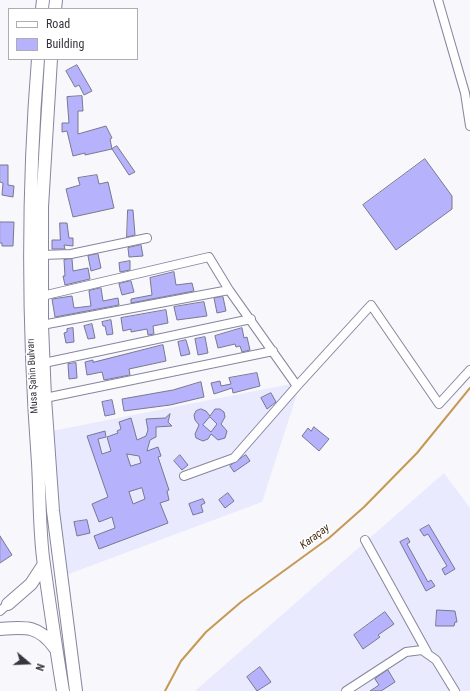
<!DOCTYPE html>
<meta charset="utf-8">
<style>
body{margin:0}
#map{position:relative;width:470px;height:691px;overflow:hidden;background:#f7f7fc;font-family:"Roboto Condensed",sans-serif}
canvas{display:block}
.legend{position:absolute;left:8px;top:8px;width:130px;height:52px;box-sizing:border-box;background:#fff;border:1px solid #aeaeb2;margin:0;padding:5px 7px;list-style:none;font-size:12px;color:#35353f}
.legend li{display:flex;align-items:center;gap:8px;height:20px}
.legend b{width:20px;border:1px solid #aeaeb2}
.north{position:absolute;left:8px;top:643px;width:40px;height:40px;-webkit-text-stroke:3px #fff;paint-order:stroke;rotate:109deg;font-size:11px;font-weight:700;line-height:16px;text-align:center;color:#35353f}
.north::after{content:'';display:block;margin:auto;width:14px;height:18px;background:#35353f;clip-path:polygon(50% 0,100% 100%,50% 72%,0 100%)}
</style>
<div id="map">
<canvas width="470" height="691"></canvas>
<ul class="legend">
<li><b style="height:5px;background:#fff"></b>Road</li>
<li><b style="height:11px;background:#b6b2fc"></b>Building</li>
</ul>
<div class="north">N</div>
</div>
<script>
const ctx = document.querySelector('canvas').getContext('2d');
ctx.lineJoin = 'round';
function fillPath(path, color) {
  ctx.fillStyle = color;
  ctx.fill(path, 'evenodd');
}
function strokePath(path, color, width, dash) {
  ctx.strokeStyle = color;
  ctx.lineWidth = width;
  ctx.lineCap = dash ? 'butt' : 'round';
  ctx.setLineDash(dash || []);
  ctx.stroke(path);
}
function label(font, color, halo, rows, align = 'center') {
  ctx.font = font + ' "Roboto Condensed",sans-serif';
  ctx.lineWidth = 3;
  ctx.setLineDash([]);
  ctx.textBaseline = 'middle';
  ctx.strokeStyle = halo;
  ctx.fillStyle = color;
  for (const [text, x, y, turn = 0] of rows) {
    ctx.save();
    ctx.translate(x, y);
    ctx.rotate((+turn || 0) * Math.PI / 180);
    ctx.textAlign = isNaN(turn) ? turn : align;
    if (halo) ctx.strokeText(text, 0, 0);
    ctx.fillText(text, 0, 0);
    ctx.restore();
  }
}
const built = new Path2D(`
 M301,382L262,502L66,575L52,431Z
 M444,473L470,508V691H195Z`);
const stream = new Path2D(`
 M165,691L181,661L206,632L241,602L329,538L364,507L417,453L470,388`);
const building = new Path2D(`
 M77,65L92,91L84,95L79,85L75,87L66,71Z
 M82,96L83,111H78V134L106,126L112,138L110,139L112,149L85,155V153L73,156L67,131L62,132V123H69L67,97Z
 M117,146L135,172L129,175L112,149Z
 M425,159L452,196V209L396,250L363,205Z
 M0,165H8V185L14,186L13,197L2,195L3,183L0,182Z
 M97,175L99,184L108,182L114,208L73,217L66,189L80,185L78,178Z
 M128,210H133L135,235L127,237Z
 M0,222H14L13,246H2V243H0Z
 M60,223H67L69,238H73V246L64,245L65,249H52V240H60Z
 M141,245L143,256L129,257L128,248Z
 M98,254L101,268L91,271L88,256Z
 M72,259L73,271L88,268L90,279L65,285L63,276H65L64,260Z
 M130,261V270L120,272L119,263Z
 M174,272L176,285L192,283L194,291L131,303V299L152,295L150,278Z
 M131,281L134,292L122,295L119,284Z
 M101,288L103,301L118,298L119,305L55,317L52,299L72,296L74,308L91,306L89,291Z
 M223,297L226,311L217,313L214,298Z
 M204,302L207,316L177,320L174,307Z
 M166,310L168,323L153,326L154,334L148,335L147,329L131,332V329L123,331L121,318Z
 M111,320L113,334L107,335L105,326H103L102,322Z
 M92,324L95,338L88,339L84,326Z
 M73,328L74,342L66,343L64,333L67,332V329Z
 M242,328L244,338L247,337L250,350L242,352L240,346L236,347L235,344L218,348L215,336Z
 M205,337L208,353L198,355L195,339Z
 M186,340L190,354L181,356L178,342Z
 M163,345L166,361L129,369L130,375L104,380L102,372L87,375L85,362L93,360V362Z
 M76,363L77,378L69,379L68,364Z
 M257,373L260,386L233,393L232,388L214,394L211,383L220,381L221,386L231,384L229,378Z
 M201,382L204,397L170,405L124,411L122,399L173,390Z
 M271,393L276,402L267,409L261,398Z
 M112,400L115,414L105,416L102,402Z
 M201,409L206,411L210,416L215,409H220L224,412L225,417L221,424L227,431L225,438L218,440L211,434L208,439L203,441L196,438L195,434L199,425L195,420L194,415L196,411ZM210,417L217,424L211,432L203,425Z
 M170,414L168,422L172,426L156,427V437L150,440L147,451L158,447L161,456L158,457L169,490L167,491L169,500L160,503L168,523L99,549L94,536L115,528L112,517L99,522L92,504L108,497L87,436L105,431L106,437L98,439L102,454L111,451L107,437L118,433L117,431L121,429L119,422L131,418L137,440L146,436L148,430L146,419L165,418ZM127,454L139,456L141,463L131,466ZM142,488L145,499L133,504L129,492Z
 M314,427L329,439L319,451L302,436L308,428L311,431Z
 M180,455L188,465L182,470L174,461Z
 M246,455L250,461L234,472L230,466Z
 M228,493L234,501L225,508L219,500Z
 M203,499L205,503L201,505L203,512L193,515L189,504Z
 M87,520L90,533L77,536L74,522Z
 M429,525L455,569L445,575L442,569L447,566L428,534L424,536L420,530Z
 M0,536L12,555L0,563Z
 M408,538L410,542L407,544L428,582L431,580L435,586L426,591L400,542Z
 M437,610L455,611L457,622H455L454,626H436Z
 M385,612L394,624L378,635L380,637L363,649L354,635Z
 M260,667L271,682L257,691L247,677Z
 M388,670L395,682L381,691H370L379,685L375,679Z`);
const minor = new Path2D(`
 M438,0L465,93L470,126
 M42,255L71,254L147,238
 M42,296L209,257L229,290L297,386
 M42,325L229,290
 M44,363L251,319
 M45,398L273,351
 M184,476L234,458L297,386L371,305L439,404L470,370
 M365,540L427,652
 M0,611L8,604
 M346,691L406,652L422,650L436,660L455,691`);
const highway = new Path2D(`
 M42,9L43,0
 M55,9L56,0
 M38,59C27,194 28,329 38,463C40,497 39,532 44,565C50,607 56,649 63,691
 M51,59L42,207V325L45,398L53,511L76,691
 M8,604L31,584L44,564
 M0,629C25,627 39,625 55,648`);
const streetNames = [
 ["Musa Şahin Bulvarı",33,376,-93]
];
const waterNames = [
 ["Karaçay",315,537,-37]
];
fillPath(built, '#eaeafe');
strokePath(stream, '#c59952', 2);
fillPath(building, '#b6b2fc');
strokePath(building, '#787890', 1);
strokePath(minor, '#86869e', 10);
strokePath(highway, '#86869e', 14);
strokePath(minor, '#fff', 8);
strokePath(highway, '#fff', 12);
label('10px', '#35353f', '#fff', streetNames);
label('italic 11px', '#422f10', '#fff', waterNames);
</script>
